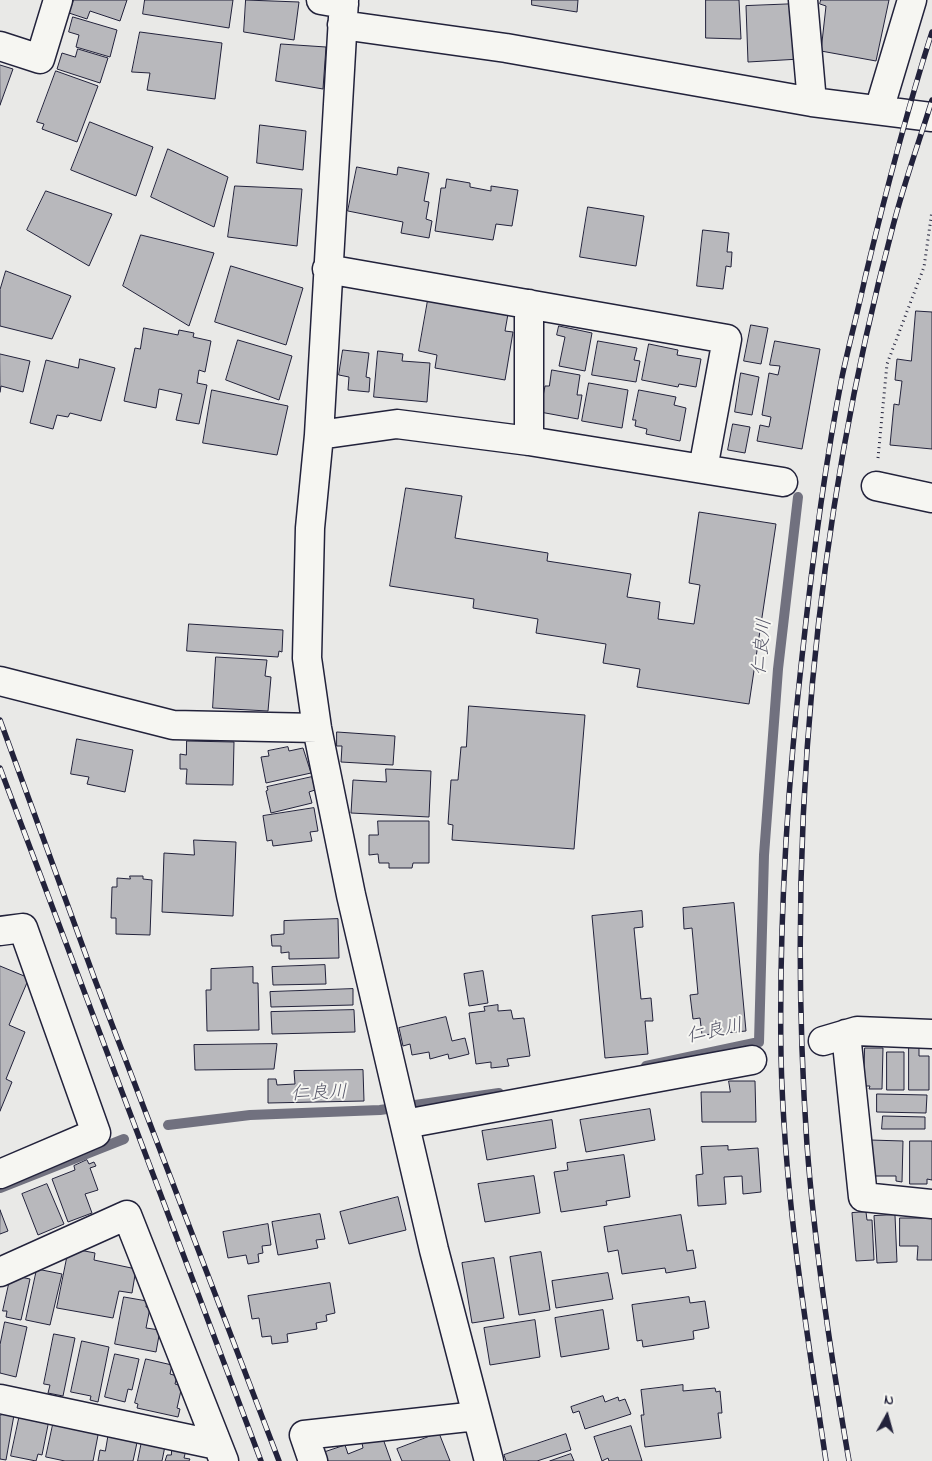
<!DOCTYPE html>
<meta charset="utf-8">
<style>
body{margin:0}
#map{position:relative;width:932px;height:1461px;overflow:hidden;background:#e9e9e7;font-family:"Indie Flower",sans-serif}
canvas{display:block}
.north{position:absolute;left:862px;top:1391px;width:50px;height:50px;-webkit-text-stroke:4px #f6f6f2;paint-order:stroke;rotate:7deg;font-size:14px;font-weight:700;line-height:20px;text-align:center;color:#22223b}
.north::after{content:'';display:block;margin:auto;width:18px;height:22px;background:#22223b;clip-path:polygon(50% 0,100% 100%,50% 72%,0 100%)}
</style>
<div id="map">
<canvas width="932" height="1461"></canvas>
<div class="north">N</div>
</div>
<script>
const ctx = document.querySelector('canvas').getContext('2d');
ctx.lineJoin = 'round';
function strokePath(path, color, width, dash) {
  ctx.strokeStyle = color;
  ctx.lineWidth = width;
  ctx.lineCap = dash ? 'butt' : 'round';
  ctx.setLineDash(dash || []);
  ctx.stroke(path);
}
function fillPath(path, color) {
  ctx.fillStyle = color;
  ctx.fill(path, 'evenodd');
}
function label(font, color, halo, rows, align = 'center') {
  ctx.font = font + ' "Indie Flower","Klee One",sans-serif';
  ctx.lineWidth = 4;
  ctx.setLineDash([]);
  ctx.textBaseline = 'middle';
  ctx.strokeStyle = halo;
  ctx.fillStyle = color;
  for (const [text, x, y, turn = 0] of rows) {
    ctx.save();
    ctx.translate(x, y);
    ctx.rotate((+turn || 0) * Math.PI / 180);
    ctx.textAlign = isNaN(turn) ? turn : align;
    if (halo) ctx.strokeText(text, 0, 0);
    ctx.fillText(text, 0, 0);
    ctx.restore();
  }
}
const stream = new Path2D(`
 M646,1066L759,1042L764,855L778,669L798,497
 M168,1125L250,1115L380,1110L499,1093
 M0,1188L124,1139`);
const building = new Path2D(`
 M74,0H127L120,21L90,11L87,19L69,13Z
 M145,0H233L229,28L143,14Z
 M246,0L299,2L294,40L244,32Z
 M532,0H578L577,12L532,5Z
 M706,0H739L741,39L706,38Z
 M821,0H889L876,61L821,51L826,6L820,4Z
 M797,4L800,59L748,62L746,6Z
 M73,17L117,30L110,57L76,47L79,35L69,32Z
 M140,32L222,43L215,99L147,90L150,73L132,72Z
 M281,44L326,47L323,89L276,81Z
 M78,49L108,58L100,83L57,69L62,53L75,57Z
 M0,65L13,69L0,105Z
 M56,71L98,86L77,142L42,129L44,124L37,122Z
 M90,122L153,147L136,196L71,170Z
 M260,125L306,131L303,170L257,163Z
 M168,149L228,177L214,227L151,197Z
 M357,167L397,175L398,167L429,173L424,201L429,202L426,219L432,221L429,238L401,233L403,222L348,211Z
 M447,179L470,183V187L491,191V186L518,190L512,226L496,224L493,240L435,231L441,188H445Z
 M235,186L302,189L297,246L228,237Z
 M46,191L112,214L89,266L27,230Z
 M588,207L644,216L636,266L580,257Z
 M703,230L729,233L727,252H732L731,267L726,266L723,289L697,286Z
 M141,235L214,253L189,326L123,286Z
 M231,266L303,288L286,345L215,322Z
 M6,271L71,296L52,339L0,326V290Z
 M428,300L508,314L505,331L513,332L505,380L435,368L437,355L419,351Z
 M916,311L932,312V449L890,445L894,404L899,405L902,381L895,380L897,359L911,361Z
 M751,325L768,328L761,364L744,361Z
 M559,326L592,333L585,371L559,366L565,337L557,335Z
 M144,328L178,335L179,330L194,333L193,337L211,341L205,372L199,370L197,383L207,385L199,424L176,420L182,394L159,389L156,408L124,401L135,348L140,349Z
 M238,340L292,356L279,400L226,380Z
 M598,341L637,348L634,360L640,361L636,382L592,375Z
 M775,341L820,349L802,449L757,441L760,425L769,427L771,417L762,415L769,373L778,375L780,366L770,365Z
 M649,344L678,350L677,355L701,359L696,387L679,384L678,387L642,380Z
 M343,350L369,353L366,377L370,378L369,392L348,390L349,377L339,375Z
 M378,351L403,354L402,361L430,363L427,402L374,397Z
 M0,354L30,361L23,392L1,386L0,392Z
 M80,359L115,368L101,421L70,413L68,417L57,415L53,429L30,423L46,360L78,368Z
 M552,370L580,375L577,395H582L578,419L540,412L545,386H549Z
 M741,373L759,377L752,415L735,412Z
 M589,383L628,390L622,428L582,421Z
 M212,390L288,406L277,455L203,443Z
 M639,390L676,397L674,405L686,408L680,441L646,434L647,429L635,426L636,420H633Z
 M733,424L750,427L745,453L728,450Z
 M406,488L462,496L455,538L548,553L547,561L631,574L627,597L660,602L658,619L694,624L700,585L689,583L699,512L776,524L749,704L637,687L640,669L603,663L606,644L536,633L538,619L473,608L474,599L390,586Z
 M189,624L283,630L282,652L279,651L278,657L187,651Z
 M216,657L267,660L265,676L271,677L268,711L213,708Z
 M469,706L585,715L574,849L452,840L453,825L448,824L451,780H458L461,747H466Z
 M337,732L395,736L393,765L341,762L342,746H337Z
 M77,739L133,750L125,792L87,784L89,777L71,774Z
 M187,741L234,742L233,785L186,784L187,769H180V754L186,755Z
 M288,747L289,751L303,748L311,773L266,783L261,757L269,756L268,751Z
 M386,769L431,771L429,817L351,813L353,780L386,782Z
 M312,777L315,790L309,792L312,803L271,813L266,791L268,790L267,787Z
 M314,808L318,831L310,832L312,841L273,846L272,840L267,841L263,816Z
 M378,821H429V863H413L412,868H389V863H379L378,854L369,855V835H378Z
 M194,840L236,842L233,916L162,912L164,853L194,855Z
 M130,876H143V879L152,880L150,935L116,934V918H111L112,887H117V878L130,879Z
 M734,903L746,1031L702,1035L700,1018L693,1019L690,995L698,994L692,928L684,929L683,908Z
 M642,911L643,927L634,928L641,999L651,998L653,1021H645L648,1054L605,1058L592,916Z
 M338,919L339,958L289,959V952L281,953V946H272L271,935L284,934V921Z
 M325,965L326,984L273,985L272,967Z
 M0,966L29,978L9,1025L25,1032L6,1079L12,1082L0,1111Z
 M253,967V983H258L259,1030L207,1031L206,990H211V969Z
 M483,971L488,1003L469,1006L464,974Z
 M353,989V1005L271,1007L270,992Z
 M498,1005V1011L511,1010L513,1019L524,1018L530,1056L507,1059L509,1066L491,1068V1062L476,1064L469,1013L485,1011L484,1007Z
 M354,1010L355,1032L272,1034L271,1012Z
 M446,1017L452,1041L465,1038L469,1054L449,1059L448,1054L430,1059L429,1052L412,1055L410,1044L403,1046L399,1028Z
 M277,1044L274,1069L195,1070L194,1045Z
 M909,1045H919V1056H929V1090H909Z
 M865,1048H883L882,1089H869L870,1086H864Z
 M887,1052H904V1090H887Z
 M363,1070L364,1101L268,1103V1079H276L277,1085L295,1084L294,1071Z
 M729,1081H755L756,1122H702L701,1092H730Z
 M877,1094L927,1095L926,1113L877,1112Z
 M650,1109L655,1140L586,1152L580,1120Z
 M883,1116L925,1117V1129H882Z
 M552,1120L556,1148L487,1160L482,1131Z
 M870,1140L903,1141L902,1182L896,1181V1176H874V1170H869Z
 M910,1141H932V1180L927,1179V1184H910Z
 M728,1146V1150L758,1148L761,1192L743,1194L742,1176L724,1177L726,1204L698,1206L696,1175L703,1174L701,1147Z
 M624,1155L630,1197L606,1201L607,1205L561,1212L554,1172L568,1170L567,1163Z
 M87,1160L89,1164L94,1162L96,1166L90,1168L98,1190L85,1194L92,1213L68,1222L52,1179L75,1170L74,1166Z
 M534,1176L540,1213L485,1222L478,1184Z
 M47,1184L64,1224L38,1235L22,1194Z
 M398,1197L406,1230L349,1244L340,1212Z
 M0,1210L8,1231L0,1234Z
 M866,1212L867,1220H872L874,1260L856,1261L852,1213Z
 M320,1214L325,1239L316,1240L318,1248L278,1255L272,1222Z
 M681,1215L687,1251L693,1250L696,1268L666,1273L665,1268L622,1274L618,1250L608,1252L604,1227Z
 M895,1215L897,1262L877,1263L874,1216Z
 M900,1218H932V1260H917L918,1246H900Z
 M268,1224L271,1245L262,1246L263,1253L258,1254L259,1262L248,1264L246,1255L228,1258L223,1232Z
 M69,1248L95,1253L94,1260L136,1269L132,1293L119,1291L113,1318L57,1308Z
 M541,1252L550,1310L519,1315L510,1257Z
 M494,1258L504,1318L472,1323L462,1263Z
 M37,1269L62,1274L50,1325L26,1320Z
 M608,1273L613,1299L556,1308L552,1281Z
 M11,1275L30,1279L21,1320L6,1317L7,1311H3Z
 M330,1283L335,1313L326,1315L327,1321L316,1323L317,1329L287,1334L288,1342L272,1344L271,1336L262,1337L259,1318L252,1319L248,1296Z
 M124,1297L147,1301L146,1307L150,1308L146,1328L160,1330L156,1352L115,1344Z
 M689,1297L690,1303L705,1301L709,1328L693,1331L694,1339L643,1347L642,1340L637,1341L632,1305Z
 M603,1310L609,1349L561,1357L555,1318Z
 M535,1320L540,1357L490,1365L484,1328Z
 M5,1322L27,1327L16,1377L0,1373V1345Z
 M54,1334L75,1338L63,1396L48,1393L50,1385L44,1384Z
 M82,1341L109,1347L98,1402L90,1400L91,1396L71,1392Z
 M115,1354L139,1359L132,1390L128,1389L125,1402L105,1397Z
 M146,1359L172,1365L170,1374L177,1376L175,1384L182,1386L177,1408L180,1409L178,1417L137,1408L138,1404L135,1403Z
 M683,1385V1391L715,1388L716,1392L720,1391L722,1413H718L721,1438L645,1447L641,1415H644L641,1390Z
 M603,1396L605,1402L618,1397L619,1401L625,1399L631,1414L585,1429L579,1411L573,1413L571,1407Z
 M3,1413L14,1415L6,1460L0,1459V1417Z
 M20,1414L49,1420L42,1455L38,1454L36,1461L11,1456Z
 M54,1420L99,1430L93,1461H65L46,1457Z
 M631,1426L642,1461H609L608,1458L602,1461L594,1437Z
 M109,1432L138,1438L133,1461H98L100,1450L105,1451Z
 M439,1433L450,1461H402L397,1449Z
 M566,1434L571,1450L537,1461H506L504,1455Z
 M382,1436L391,1461H328L324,1452L345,1445L348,1454L363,1448L362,1443Z
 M142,1441L165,1446L162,1461H138Z
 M172,1448L186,1450L184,1458L190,1459L189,1461H165L167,1455H171Z
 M571,1454L574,1461H550Z`);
const path = new Path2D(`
 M878,458L887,364L924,267L932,211`);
const street = new Path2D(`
 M321,0L344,4
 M344,0L319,435L310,528L307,658L317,728L351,895L434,1250L489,1461
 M342,25L506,48L812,102L803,0
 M0,46L40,59L58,0
 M812,102L932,117
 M879,110L912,0
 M327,269L727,339L703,469
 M319,435L397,424L529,441L783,482
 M529,441V304
 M876,486L932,498
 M0,681L173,725L317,728
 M0,931L23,928L96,1133L0,1174
 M846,1034L863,1197L932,1204
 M823,1041L857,1031L932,1034
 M405,1124L752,1060
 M0,1272L127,1215L224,1461
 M0,1399L217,1445
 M313,1461L304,1435L477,1416`);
const rail = new Path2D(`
 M0,720L95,980L279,1461
 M0,768L261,1461
 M826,1461C806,1327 784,1192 781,1056C779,923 787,790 802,657C812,564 824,469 842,377C849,344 858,311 865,278C885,195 906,113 932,32
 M849,1461C831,1357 815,1251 807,1145C786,840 814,522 893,226C904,183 919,142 932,100`);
const waterNames = [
 ["仁良川",764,647,-84],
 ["仁良川",715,1033,-12],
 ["仁良川",319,1095,-2]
];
strokePath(stream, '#71717f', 10);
fillPath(building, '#b8b8bc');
strokePath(building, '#22223b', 1);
strokePath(street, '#22223b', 31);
strokePath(path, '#22223b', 3, [1, 4]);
strokePath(street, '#f6f6f2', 28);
strokePath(rail, '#22223b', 5.5);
strokePath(rail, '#f6f6f2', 4, [11]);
label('italic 19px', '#565668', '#f6f6f2', waterNames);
</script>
